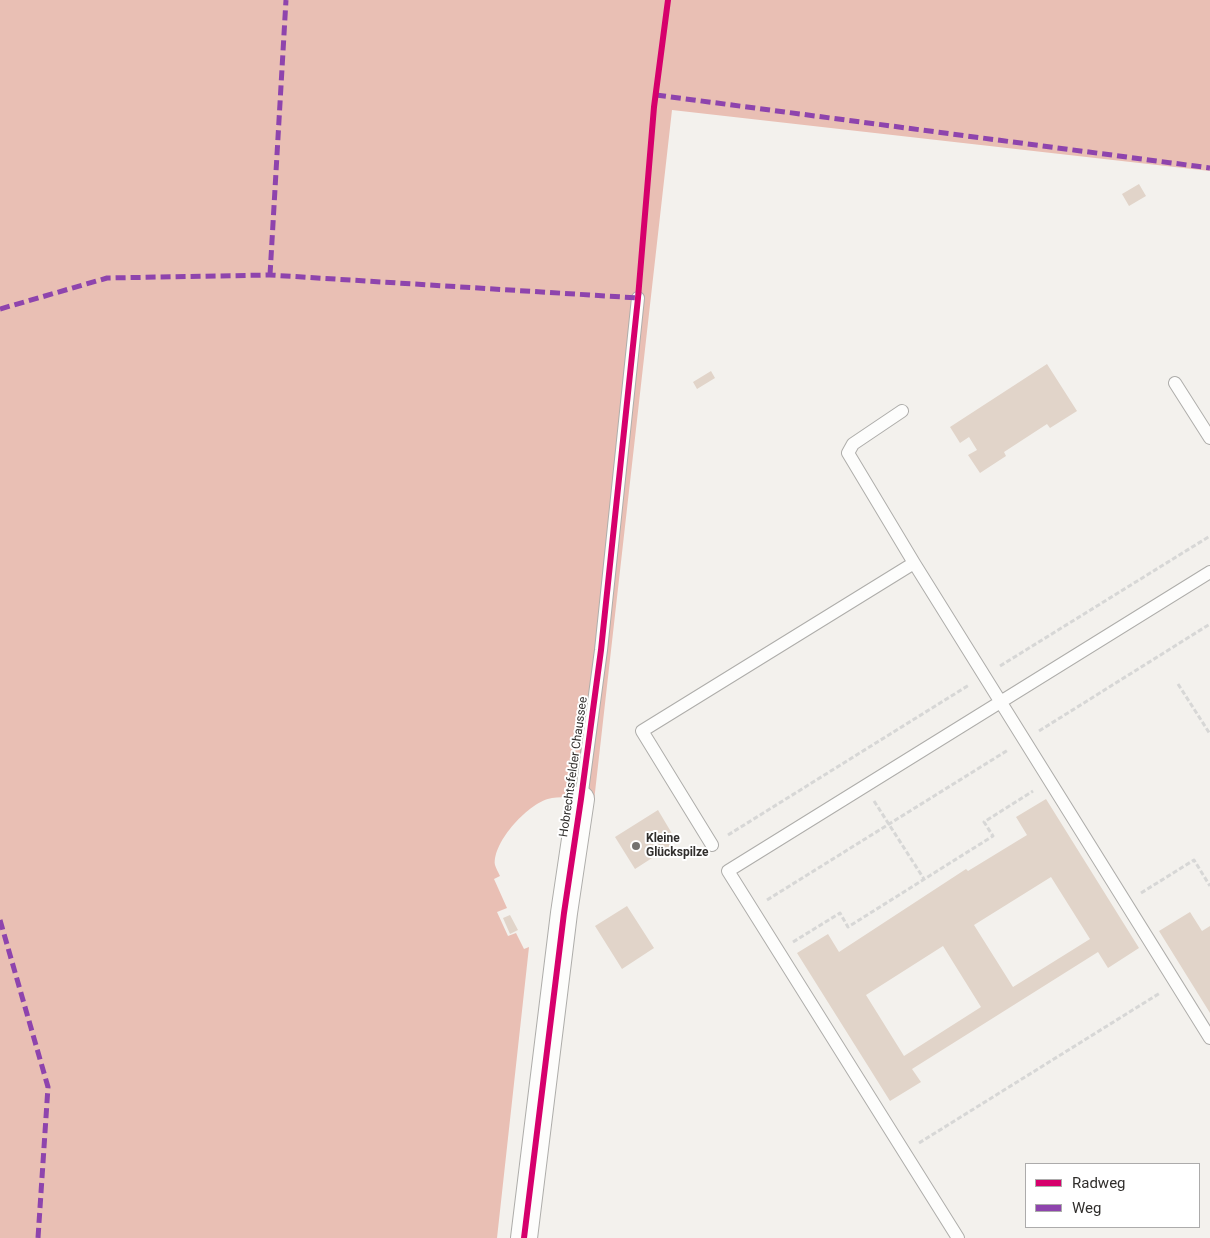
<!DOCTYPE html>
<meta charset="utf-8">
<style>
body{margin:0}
#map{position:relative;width:1210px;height:1238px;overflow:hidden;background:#f3f1ed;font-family:Roboto,sans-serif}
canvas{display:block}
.legend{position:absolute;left:1025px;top:1163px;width:175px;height:65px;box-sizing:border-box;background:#fff;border:1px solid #acabab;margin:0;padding:6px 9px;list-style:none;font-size:15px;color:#302e2c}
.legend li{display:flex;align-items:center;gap:10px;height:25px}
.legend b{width:25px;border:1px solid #acabab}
</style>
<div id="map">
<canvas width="1210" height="1238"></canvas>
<ul class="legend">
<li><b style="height:6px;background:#d6006c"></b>Radweg</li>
<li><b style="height:6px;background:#8e44ad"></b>Weg</li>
</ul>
</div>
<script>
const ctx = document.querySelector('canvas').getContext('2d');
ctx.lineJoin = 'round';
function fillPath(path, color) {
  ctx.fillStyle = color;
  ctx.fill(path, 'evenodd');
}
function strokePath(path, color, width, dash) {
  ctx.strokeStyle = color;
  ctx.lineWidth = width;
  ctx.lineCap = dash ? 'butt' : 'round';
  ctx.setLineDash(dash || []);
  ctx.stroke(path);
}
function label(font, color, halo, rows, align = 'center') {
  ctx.font = font + ' Roboto,sans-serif';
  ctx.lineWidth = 4;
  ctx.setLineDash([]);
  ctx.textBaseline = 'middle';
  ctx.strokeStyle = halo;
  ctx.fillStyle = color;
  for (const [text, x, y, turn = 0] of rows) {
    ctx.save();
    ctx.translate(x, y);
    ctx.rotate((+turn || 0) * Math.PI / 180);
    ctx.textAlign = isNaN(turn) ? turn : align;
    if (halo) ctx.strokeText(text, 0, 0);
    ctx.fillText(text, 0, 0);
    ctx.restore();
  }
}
const forest = new Path2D(`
 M0,0H1210V171L672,110L594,801C580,799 565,796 552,798C530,801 492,842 495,865C496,868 498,872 500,876L494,879L507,908L497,912L508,936L516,933L524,949L529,947L497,1238H0Z`);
const building = new Path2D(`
 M1139,184L1146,196L1129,206L1122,194Z
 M1047,364L1077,411L1050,428L1047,424L1004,452L1006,456L980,473L968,455L977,450L969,437L960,443L950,427Z
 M711,371L715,378L697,389L693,382Z
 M1046,799L1139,948L1108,968L1098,952L912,1069L921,1082L890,1101L797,953L828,934L839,952L966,869L968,871L1027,835L1016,817ZM1051,877L1090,939L1013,987L974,925ZM943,946L981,1007L904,1056L866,995Z
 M658,810L677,842L635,869L615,837Z
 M627,906L654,948L622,969L595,926Z
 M1190,912L1202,931L1210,926V1013L1159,931Z
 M510,915L518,930L510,934L503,918Z`);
const path = new Path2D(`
 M1000,666L1210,536
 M1178,684L1210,734
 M1039,731L1210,624
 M874,801L924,879
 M728,835L969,685
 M1141,893L1194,860L1210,886
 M767,900L1008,750
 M793,942L840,913L848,927L993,836L984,822L1033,791
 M919,1143L1160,993`);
const lane = new Path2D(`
 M1175,383L1210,438
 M902,411L853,444L848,453L914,563L1210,1038
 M581,799L601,650L638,298
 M712,845L642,731L914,563
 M958,1238L728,871L1210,572`);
const street = new Path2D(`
 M524,1238L564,913L581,799`);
const quiet = new Path2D(`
 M656,95L1210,168
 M270,275L286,0
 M0,309L107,278L270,275L638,298L639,293
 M0,920L48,1087L38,1238`);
const cycleway = new Path2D(`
 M524,1238L564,913L581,799L601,650L638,298L654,107L668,0`);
const markers = [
 [636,846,5,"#747270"]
];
const streetNames = [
 ["Hobrechtsfelder Chaussee",574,767,-82]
];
const poiNames = [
 ["Kleine",646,839],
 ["Glückspilze",646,853]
];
fillPath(forest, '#e9bfb4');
fillPath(building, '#e1d4c9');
strokePath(lane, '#aeadaa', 14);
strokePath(street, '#aeadaa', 28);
strokePath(path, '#d7d7d6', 3, [5, 2.5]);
strokePath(lane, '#fdfdfc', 12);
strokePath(street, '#fdfdfc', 26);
strokePath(quiet, '#8e44ad', 5, [10, 5]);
strokePath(cycleway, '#d6006c', 6);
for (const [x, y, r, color] of markers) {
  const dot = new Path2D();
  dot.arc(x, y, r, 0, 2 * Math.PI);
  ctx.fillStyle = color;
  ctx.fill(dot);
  strokePath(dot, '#fff', 2);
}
label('12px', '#302e2c', '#fff', streetNames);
label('bold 12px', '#302e2c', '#fff', poiNames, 'left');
</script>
